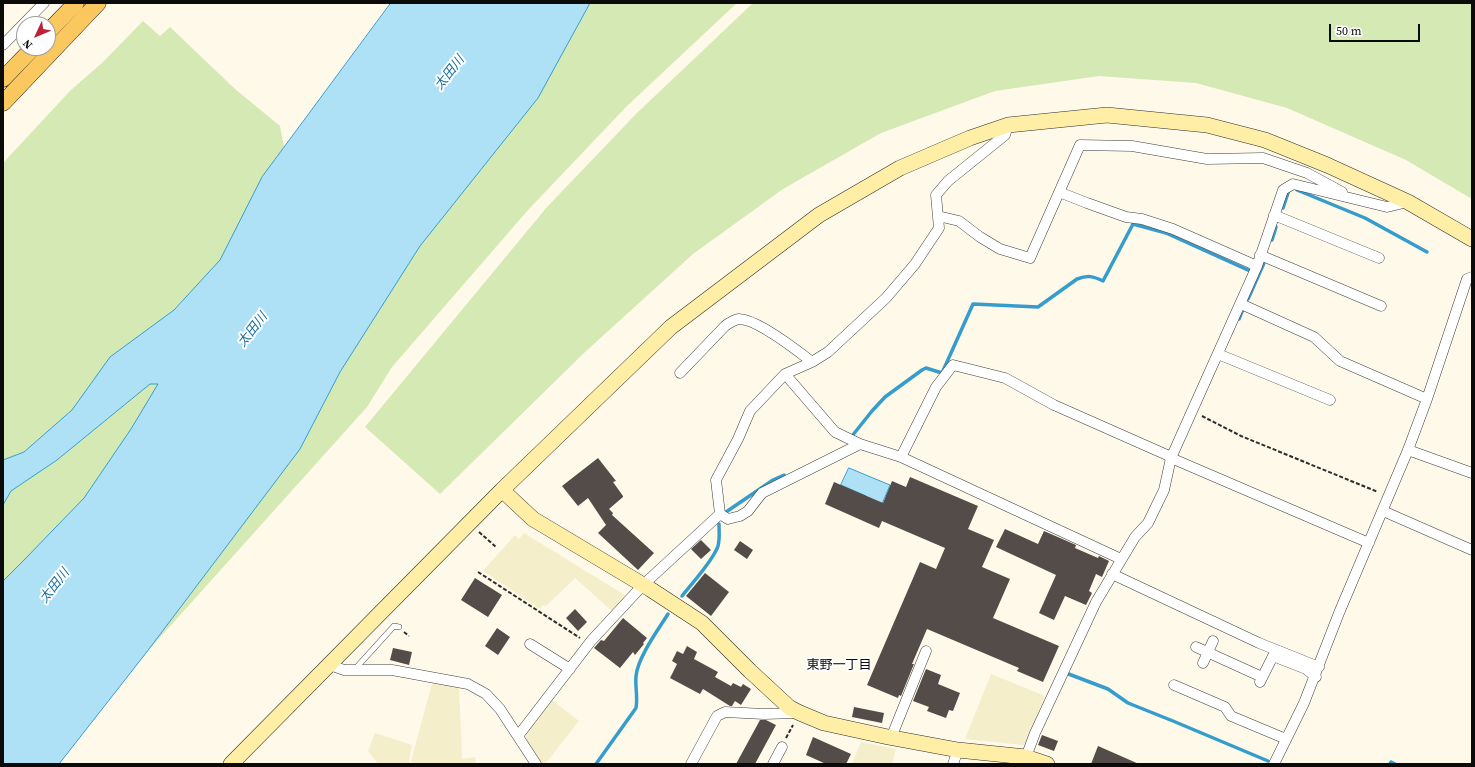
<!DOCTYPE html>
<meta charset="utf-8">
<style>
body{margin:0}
#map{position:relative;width:1475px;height:767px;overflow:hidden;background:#fff9ea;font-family:"Source Serif 4",serif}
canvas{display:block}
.frame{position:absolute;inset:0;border:4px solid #0b0b0b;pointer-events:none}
.north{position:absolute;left:16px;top:16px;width:40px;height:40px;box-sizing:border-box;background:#fff;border:1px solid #9d9d9d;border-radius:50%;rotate:226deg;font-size:11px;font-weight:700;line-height:16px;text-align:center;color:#0b0b0b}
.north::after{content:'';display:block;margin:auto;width:14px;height:18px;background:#bc2336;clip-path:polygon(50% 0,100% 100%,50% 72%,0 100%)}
.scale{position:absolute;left:1329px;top:24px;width:91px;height:18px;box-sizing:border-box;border:2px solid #0b0b0b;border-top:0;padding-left:5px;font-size:12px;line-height:14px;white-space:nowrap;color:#0b0b0b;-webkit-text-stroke:3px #fff;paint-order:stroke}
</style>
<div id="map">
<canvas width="1475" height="767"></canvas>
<div class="frame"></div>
<div class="north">N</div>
<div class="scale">50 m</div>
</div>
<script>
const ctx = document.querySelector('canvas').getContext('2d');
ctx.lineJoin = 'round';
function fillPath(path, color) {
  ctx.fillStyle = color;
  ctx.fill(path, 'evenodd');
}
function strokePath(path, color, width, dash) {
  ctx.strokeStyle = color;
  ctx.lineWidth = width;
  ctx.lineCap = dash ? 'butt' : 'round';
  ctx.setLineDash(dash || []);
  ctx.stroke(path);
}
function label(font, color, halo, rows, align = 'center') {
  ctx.font = font + ' "Source Serif 4","Noto Sans JP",serif';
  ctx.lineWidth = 4;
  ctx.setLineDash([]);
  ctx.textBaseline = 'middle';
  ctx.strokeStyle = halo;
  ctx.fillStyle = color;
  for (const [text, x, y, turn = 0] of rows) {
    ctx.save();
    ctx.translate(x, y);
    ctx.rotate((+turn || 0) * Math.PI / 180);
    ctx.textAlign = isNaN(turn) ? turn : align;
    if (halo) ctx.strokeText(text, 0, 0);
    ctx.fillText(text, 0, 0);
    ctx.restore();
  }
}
const farmland = new Path2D(`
 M524,533L628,597L613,612L575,578L546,606L543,605L540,609L483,571L515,535L519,539Z
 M991,674L1045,696L1026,743L1023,745L965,739Z
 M433,680L459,686L462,759L475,757L476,764H414L411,761Z
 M552,700L579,721L545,764H542L526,740L527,732Z
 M375,733L412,745L409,761L411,764H378L368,751Z
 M861,742L896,749L892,764H852Z`);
const green = new Path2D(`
 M590,3H737L627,106L528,210L392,367L367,407L146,653L300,449L340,372L420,246L538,98Z
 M753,3H1472V199L1406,160L1287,108L1196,83L1099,76L995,91L881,133L783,189L693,254L585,352L440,494L365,427L547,207L636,114Z
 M143,21L160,36L170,27L235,89L280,126L284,147L262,177L220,260L174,310L110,357L72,410L24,452L3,460V163L70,91L103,62Z
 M150,384H159L131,429L84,498L25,559L3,581V505L11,491L57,460Z`);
const water = new Path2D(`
 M391,3H590L538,98L420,246L340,372L300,449L146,653L59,764H3V581L25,559L84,498L131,429L158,384H150L57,460L11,491L3,505V460L24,452L72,410L110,357L174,310L220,260L262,177Z
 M849,468L890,485L879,511L866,496L841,485Z`);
const stream = new Path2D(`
 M1297,190L1365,218L1427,252
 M1283,208L1289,190
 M1272,240L1276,227
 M1248,299L1264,263
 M1239,319L1243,309
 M852,436L872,411L885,397L922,370L926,368L942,373L973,304L1038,307L1077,279C1088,275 1093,276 1103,281L1133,224L1166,233L1250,271
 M726,512L773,480L784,475
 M682,596C692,583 713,561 718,546C720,539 719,531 719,524
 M1067,671L1066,673L1108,689L1128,703L1173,721L1268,761
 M596,764L636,708C638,697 635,687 636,676C638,657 658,630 668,614
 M1390,764L1391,762L1395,764`);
const building = new Path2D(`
 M598,458L616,481L613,482L623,496V497L609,509L613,513L612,515L654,553L638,570L598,533L606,525L588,498L578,506L562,486Z
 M910,477L978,506L968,529L994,540L982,567L1010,579L993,618L1059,646L1043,682L1017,671L1019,668L927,629L912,664H914L901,696L899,695L898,698L867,685L920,562L936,569L945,548L882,521L879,528L825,504L834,482L883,503L892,481L906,487Z
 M1005,529L1038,544L1044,531L1076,545L1075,548L1098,558L1099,556L1109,561L1102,577L1096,574L1089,591L1092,593L1086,605L1065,596L1054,620L1039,613L1056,575L996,547Z
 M701,540L711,550L701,559L691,549Z
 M740,541L753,550L747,559L734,550Z
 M705,573L729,592L711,616L686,596Z
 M475,578L502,595L488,617L461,600Z
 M575,609L587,622L578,631L566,618Z
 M623,618L647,638L643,643L644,644L635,655L633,652L620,668L594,648L601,640L604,641Z
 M497,628L510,637L498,655L485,646Z
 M687,646L697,652L694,659L718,672L715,677L731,686L733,683L741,687L743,684L751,689L741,705L735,701L732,706H730L703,689L700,694L670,678L677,664L672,661L677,651L683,654Z
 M393,648L412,652L409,665L390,660Z
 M926,669L941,675L938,684L960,693L953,711L949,710L946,718L927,711L929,707L913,701Z
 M854,707L884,713L882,723L852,717Z
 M760,720H766L776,725L755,764H736Z
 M1042,735L1058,741L1054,751L1038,745Z
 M813,737L851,754L846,764H826L806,755Z
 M1098,746L1139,764H1091Z`);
const path = new Path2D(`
 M1202,416L1241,436L1378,492
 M479,532L496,547
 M478,572L580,638
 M404,632L409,636
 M786,738L793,725`);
const lane = new Path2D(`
 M355,669L394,626L399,627`);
const street = new Path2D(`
 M3,45L44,3
 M1059,192L1087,203L1126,217L1142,219L1173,229L1257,266
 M1274,215L1379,258
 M938,216L959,221L980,237L1000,249L1030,258L1080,145L1132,146L1207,159L1263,158L1307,173L1342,192
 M1260,255L1381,306
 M1241,304L1314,337L1340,361L1427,399
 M1218,354L1330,400
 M680,373L725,326C729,323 734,320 739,319C757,319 798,351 812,362
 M785,374L835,432L860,444L901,457L1121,559
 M1408,450L1472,473
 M901,457L936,387L953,365L1005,378L1054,405L1167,455L1171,458L1369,543
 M1383,511L1472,550
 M720,514L728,519L740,516L748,511L762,493L860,444
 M1112,574L1259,643L1319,667
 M530,644L570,669
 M1196,647L1262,677
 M1203,663L1213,641
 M330,665L344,670H392L468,684L486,694L500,709L536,764
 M1260,682L1273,656L1306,669L1316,677
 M1174,685L1225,707L1231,716L1286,739
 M518,736L591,641L643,585L720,514L716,480L738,439L750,411L785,374L812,362L828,352L886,298L915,264L939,228L936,195L948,181L1005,135L1008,125
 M891,738L926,651
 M1026,757L1035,733L1096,602L1135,537L1148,523L1164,490L1171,458L1257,266L1283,190L1293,184L1387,207L1408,202
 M691,764L717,716L725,712L764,714L797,713
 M773,764L782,747
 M953,764L958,750
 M1274,764L1304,703L1339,613L1408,450L1427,399L1467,279L1472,277`);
const secondary = new Path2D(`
 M502,490L533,519L650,589L702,623L750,671L790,708L800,713L824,723L888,737L958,750L1026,757L1047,764
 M231,764L502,490L671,327L819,215L900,168L970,138L1008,125L1107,115L1207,125L1265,140L1327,165L1408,202L1472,239`);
const primary = new Path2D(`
 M48,32L76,3
 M3,79L33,48
 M3,103L98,3`);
const waterNames = [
 ["太田川",450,73,-52],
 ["太田川",253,330,-52],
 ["太田川",55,586,-52]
];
const neighbourhoodNames = [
 ["東野一丁目",839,666]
];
fillPath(farmland, '#f4eeca');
fillPath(green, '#d4e9b4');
fillPath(water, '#aee1f6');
strokePath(water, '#359dce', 1);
strokePath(stream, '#359dce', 3.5);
fillPath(building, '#544c48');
strokePath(lane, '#3e3e3e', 6);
strokePath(street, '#3e3e3e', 11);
strokePath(secondary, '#2d2d2d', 16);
strokePath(primary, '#1c1c1c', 17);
strokePath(path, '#2d2d2d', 2, [4, 2]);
strokePath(lane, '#fff', 5);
strokePath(street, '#fff', 10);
strokePath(secondary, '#ffeea5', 15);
strokePath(primary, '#fac85f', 16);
label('italic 13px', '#156c9d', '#fff', waterNames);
label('13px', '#0b0b0b', '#fff', neighbourhoodNames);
</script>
